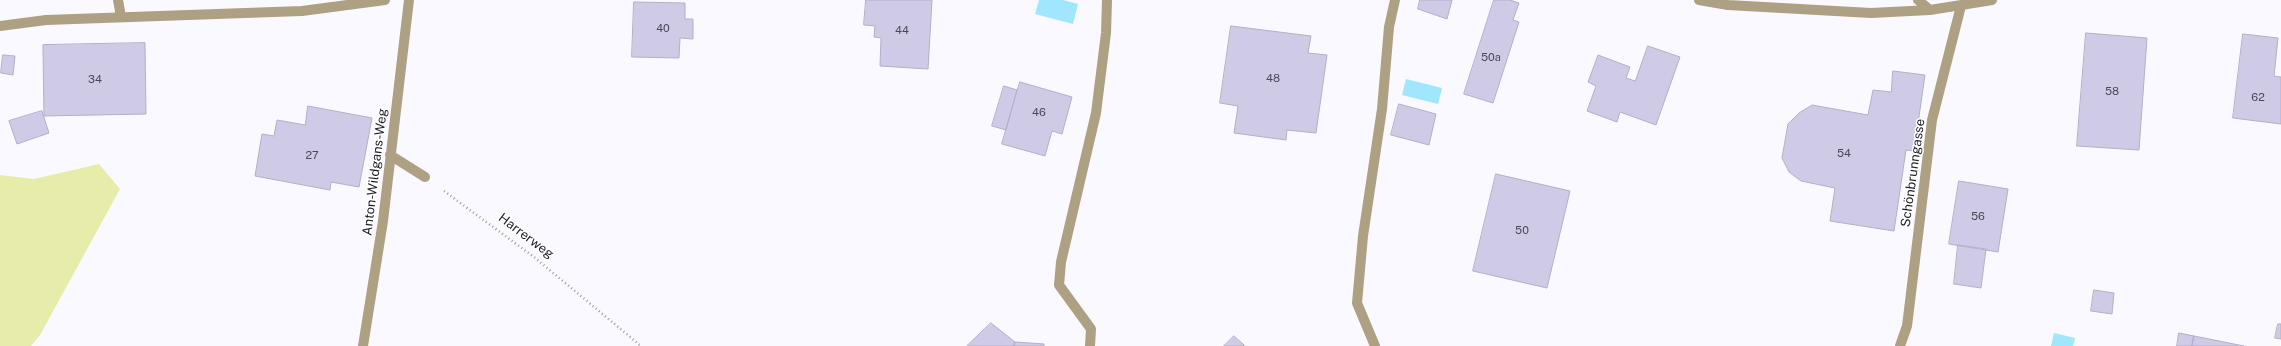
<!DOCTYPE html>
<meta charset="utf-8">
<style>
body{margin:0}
canvas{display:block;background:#f9f9ff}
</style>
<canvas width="2281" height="346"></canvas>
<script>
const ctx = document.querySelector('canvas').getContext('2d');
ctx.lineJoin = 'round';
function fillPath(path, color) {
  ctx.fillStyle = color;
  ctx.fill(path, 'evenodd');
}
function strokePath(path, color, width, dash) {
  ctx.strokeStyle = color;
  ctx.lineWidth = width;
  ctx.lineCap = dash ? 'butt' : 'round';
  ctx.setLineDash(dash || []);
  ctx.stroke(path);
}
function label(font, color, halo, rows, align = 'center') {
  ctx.font = font + ' "Public Sans",sans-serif';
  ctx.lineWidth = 3;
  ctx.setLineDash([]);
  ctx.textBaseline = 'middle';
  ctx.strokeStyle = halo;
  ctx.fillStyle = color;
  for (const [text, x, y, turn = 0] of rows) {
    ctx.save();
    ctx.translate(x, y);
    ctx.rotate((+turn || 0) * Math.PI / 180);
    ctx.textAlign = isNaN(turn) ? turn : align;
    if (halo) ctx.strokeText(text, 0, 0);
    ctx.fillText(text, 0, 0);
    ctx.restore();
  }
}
const green = new Path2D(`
 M99,164L120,189L40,335L31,346H0V175L34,179Z`);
const water = new Path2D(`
 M1039,0H1063L1078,4L1073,24L1035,14Z
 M1406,79L1442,88L1438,104L1402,95Z
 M2054,333L2075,338L2073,346H2051Z`);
const building = new Path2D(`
 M866,0H932L928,69L880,66L881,38L874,37L875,26L864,25Z
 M1420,0H1452L1447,19L1418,9Z
 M1494,0H1510L1519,3L1513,20L1519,22L1493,103L1464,94Z
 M634,2L685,3V19H693V39L680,38L679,58L632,57Z
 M1231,26L1311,36L1308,53L1327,55L1316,133L1287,130L1286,140L1234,133L1238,106L1220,103Z
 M2086,33L2147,38L2139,150L2077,146Z
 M2243,34L2278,38L2274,76L2281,77V124L2233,118Z
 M145,43L146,114L44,116L43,45Z
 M1648,46L1680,57L1656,125L1620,112L1617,122L1587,111L1596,86L1588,82L1598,55L1630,67L1626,78L1635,81Z
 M3,55L15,56L13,75L1,73Z
 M1893,71L1925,75L1914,151L1906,150L1894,231L1830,221L1835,188L1801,181L1789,172L1782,158L1788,124L1799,113L1812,105L1868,115L1873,90L1891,92Z
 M1020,82L1072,97L1062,134L1052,131L1045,156L1002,144Z
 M1004,86L1017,90L1006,130L992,126Z
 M1399,104L1436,114L1429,145L1391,135Z
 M308,106L372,118L359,187L331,182L330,190L255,176L262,134L274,136L277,120L305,125Z
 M42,111L49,133L17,144L9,121Z
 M1496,174L1570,191L1547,288L1473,271Z
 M1959,181L2008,189L1998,252L1949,244Z
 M1958,245L1986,249L1981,288L1954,284Z
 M2094,290L2114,293L2112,314L2091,311Z
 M991,323L1015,342L1014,346H967Z
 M2278,324H2281V339L2275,338Z
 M2179,333L2194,336L2192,346H2177Z
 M1234,336L1245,346H1224Z
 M2194,336L2244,346H2192Z
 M1015,342L1044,344V346H1014Z`);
const path = new Path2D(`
 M444,191L534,257L641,346`);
const service = new Path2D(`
 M118,0L121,17
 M1090,346L1091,329L1059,285L1061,262L1096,113L1106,33L1107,0
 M1375,346L1357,303L1363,236L1382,109L1389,27L1395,0`);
const minor = new Path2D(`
 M1699,0L1728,5L1871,13L1930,10L1992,0
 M1918,0L1930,10
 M0,26L46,20L302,11L385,0
 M390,155L425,177
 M363,346L383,221L409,0
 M1900,346L1907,326L1932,120L1961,6`);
const numberNames = [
 ["40",663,29],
 ["44",902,31],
 ["50a",1491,58],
 ["48",1273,79],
 ["34",95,80],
 ["58",2112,92],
 ["62",2258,98],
 ["46",1039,113],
 ["54",1844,154],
 ["27",312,156],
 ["56",1978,217],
 ["50",1522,231]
];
const streetNames = [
 ["Anton-Wildgans-Weg",375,172,-83],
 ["Schönbrunngasse",1913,173,-82],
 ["Harrerweg",526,236,37]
];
fillPath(green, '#e7ecab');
fillPath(water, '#a0e7fd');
fillPath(building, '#cfcbe7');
strokePath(building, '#b3aeca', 1);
strokePath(path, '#9b9ba2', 2.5, [1, 3]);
strokePath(service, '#aea083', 10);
strokePath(minor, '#aea083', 10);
label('11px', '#4a4756', null, numberNames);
label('13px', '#1d1b25', '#fff', streetNames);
</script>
